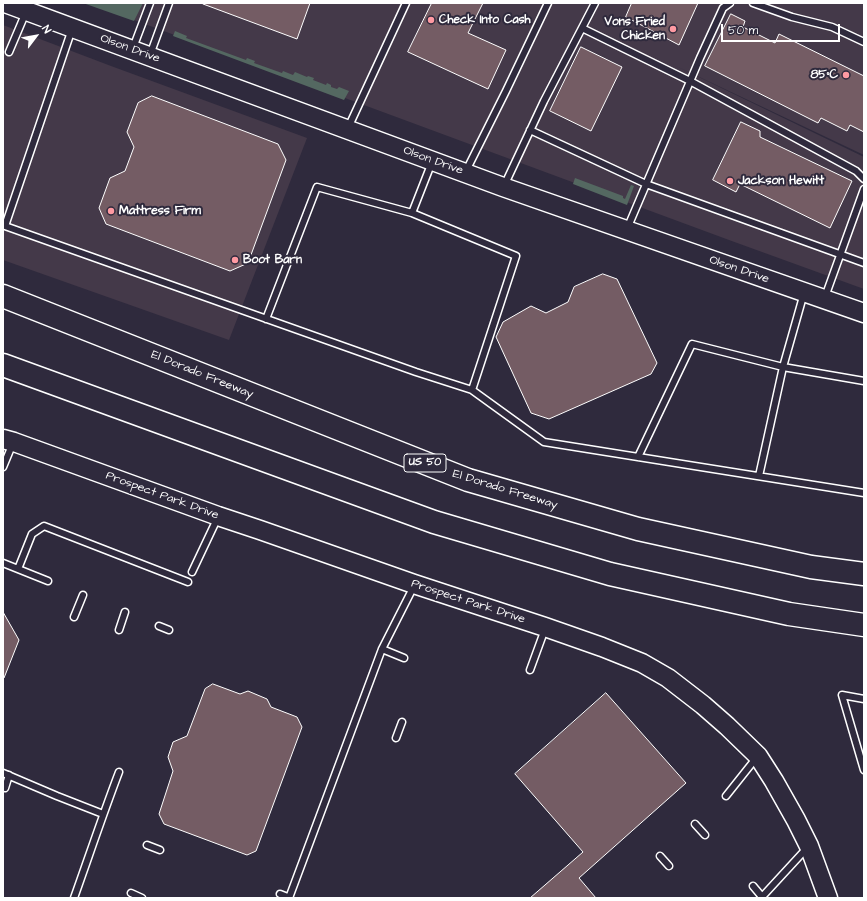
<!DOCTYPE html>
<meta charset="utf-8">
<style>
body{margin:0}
#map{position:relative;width:867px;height:901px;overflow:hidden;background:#2f2a3d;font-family:"Architects Daughter",sans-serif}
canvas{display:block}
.frame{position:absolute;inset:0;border:4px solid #fff;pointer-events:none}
.north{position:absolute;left:16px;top:16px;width:40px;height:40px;-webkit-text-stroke:3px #2f2a3d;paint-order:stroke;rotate:58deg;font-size:11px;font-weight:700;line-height:16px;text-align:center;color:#fff}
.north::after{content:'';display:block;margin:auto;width:14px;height:18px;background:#fff;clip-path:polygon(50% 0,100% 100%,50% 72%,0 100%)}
.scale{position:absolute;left:721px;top:24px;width:119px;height:18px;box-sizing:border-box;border:2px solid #fff;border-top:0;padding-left:5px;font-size:12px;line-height:14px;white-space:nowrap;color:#fff;-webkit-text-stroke:3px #2f2a3d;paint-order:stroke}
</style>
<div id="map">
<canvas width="867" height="901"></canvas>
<div class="frame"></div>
<div class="north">N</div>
<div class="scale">50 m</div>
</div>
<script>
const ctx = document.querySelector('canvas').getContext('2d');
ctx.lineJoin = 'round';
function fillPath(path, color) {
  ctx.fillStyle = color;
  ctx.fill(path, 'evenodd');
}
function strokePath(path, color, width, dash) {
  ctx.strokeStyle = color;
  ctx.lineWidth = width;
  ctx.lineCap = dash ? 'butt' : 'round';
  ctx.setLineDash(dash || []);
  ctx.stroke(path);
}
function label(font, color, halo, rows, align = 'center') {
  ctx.font = font + ' "Architects Daughter",sans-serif';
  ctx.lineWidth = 4;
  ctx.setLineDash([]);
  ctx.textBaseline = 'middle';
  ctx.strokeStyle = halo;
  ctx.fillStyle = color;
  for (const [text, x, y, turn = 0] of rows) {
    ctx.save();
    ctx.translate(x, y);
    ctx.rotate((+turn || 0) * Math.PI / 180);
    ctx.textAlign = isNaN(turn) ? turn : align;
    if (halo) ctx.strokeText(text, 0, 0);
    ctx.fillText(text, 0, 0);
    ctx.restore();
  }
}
const built = new Path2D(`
 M88,3H864V155L674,65L864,157V289L729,240Z
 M3,25L111,66L307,138L229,340L3,260Z`);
const green = new Path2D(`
 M83,3H143L134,21Z
 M175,31L187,36L186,38L246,60L247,58L255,61L254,63L282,73L283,71L293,75L295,72L307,77L308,76L314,78L313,80L326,85L327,83L331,85V87L337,89L339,87L349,91L344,100L173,36Z
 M575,178L623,196V198L625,199L631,185L634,186L627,205L573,184Z`);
const building = new Path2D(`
 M203,3H310L297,39L203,4Z
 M432,3H483L468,33L506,50L488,89L408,52Z
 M632,3H698L679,45L626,17Z
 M731,14L745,21L743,27L775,43L779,34L864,76V132L850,125L847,131L821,118L818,123L705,66Z
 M581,47L622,67L591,131L550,111Z
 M152,96L278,144L286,160L248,263L230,271L106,224L99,208L110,178L125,171L134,147L127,132L138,103Z
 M741,122L760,131V137L852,181L830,228L740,184L736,192L713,180Z
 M603,274L617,279L657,363L651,374L549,419L531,413L496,337L503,322L531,306L546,313L568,302L574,287Z
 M3,612L19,640L4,678H3Z
 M213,684L240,694L248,691L267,699L271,707L297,717L302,727L256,851L247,855L164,824L159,814L173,771L168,757L173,742L187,736L205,689Z
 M606,693L686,783L579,878L596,898H530L583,852L515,774Z`);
const lane = new Path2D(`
 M753,3L792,17L832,27L864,42
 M582,28L690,81L856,171L864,179
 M72,29L5,226L416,372L472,390L516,256L412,213L432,162
 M133,48L150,3
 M9,52L26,12
 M150,55L169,3
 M348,128L406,3
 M530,130L646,184L864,263
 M466,171L506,91L548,3
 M504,186L544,101L595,3
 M627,229L700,58L723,8L730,3
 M825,297L864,189
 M266,319L317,187L412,213
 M472,390L544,442L864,493
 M638,457L692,344L783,367L804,293
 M3,467L13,443
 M759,476L783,367L864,381
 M3,563L48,581
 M18,569L32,534L44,526L188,582
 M192,572L218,517
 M74,617L83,595
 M159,626L169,630
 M119,630L125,612
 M382,649L404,658
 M530,670L545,629
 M864,699L842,695L864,770
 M396,738L402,722
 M3,773L57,796L103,814
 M5,788L9,775
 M726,796L757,757
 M695,824L705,835
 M147,845L160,850
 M660,856L669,866
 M753,886L763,898
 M131,893L142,898
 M280,894L290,898
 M74,898C89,856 103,814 119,772
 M289,898L382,649L414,586
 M761,898L807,848`);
const secondary = new Path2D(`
 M5,3L503,187L864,313
 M3,439L14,442L218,516L260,530L414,584L545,627L602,647L642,663L668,678L703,705L727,726L758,756L774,781L796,820L809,846L828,898`);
const highway = new Path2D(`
 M3,296L468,480L638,529L811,567L864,574
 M3,365L434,522L610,574L789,614L864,625`);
const markers = [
 [431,20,4,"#ff9aa2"],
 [673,29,4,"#ff9aa2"],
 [846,75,4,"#ff9aa2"],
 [730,181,4,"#ff9aa2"],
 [111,211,4,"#ff9aa2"],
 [235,260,4,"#ff9aa2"]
];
const shields = [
 [425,463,42]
];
const shieldNames = [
 ["US 50",425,463]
];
const poiNames = [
 ["Check Into Cash",439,20],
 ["Vons Fried",665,22,"right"],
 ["Chicken",665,36,"right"],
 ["85°C",838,75,"right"],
 ["Jackson Hewitt",738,181],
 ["Mattress Firm",119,211],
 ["Boot Barn",243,260]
];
const streetNames = [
 ["Olson Drive",130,49,20],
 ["Olson Drive",433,161,20],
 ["Olson Drive",739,270,19],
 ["El Dorado Freeway",202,375,22],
 ["El Dorado Freeway",505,490,17],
 ["Prospect Park Drive",162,496,20],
 ["Prospect Park Drive",468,602,18]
];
fillPath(built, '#443949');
fillPath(green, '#546861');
fillPath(building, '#745c64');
strokePath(building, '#fff', 1);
strokePath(lane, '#fff', 9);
strokePath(secondary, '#fff', 21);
strokePath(highway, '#fff', 25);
strokePath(lane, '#2f2a3d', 6);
strokePath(secondary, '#2f2a3d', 18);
strokePath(highway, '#2f2a3d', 22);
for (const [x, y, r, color] of markers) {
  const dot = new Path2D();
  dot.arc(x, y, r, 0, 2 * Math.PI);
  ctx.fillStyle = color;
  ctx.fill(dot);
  strokePath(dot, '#2f2a3d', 1.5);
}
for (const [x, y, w] of shields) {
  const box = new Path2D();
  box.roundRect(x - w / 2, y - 9, w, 18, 3);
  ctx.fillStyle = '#2f2a3d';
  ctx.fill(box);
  strokePath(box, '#fff', 1);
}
label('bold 11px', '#fff', null, shieldNames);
label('bold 12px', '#fff', '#2f2a3d', poiNames, 'left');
label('12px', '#fff', '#2f2a3d', streetNames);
</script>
